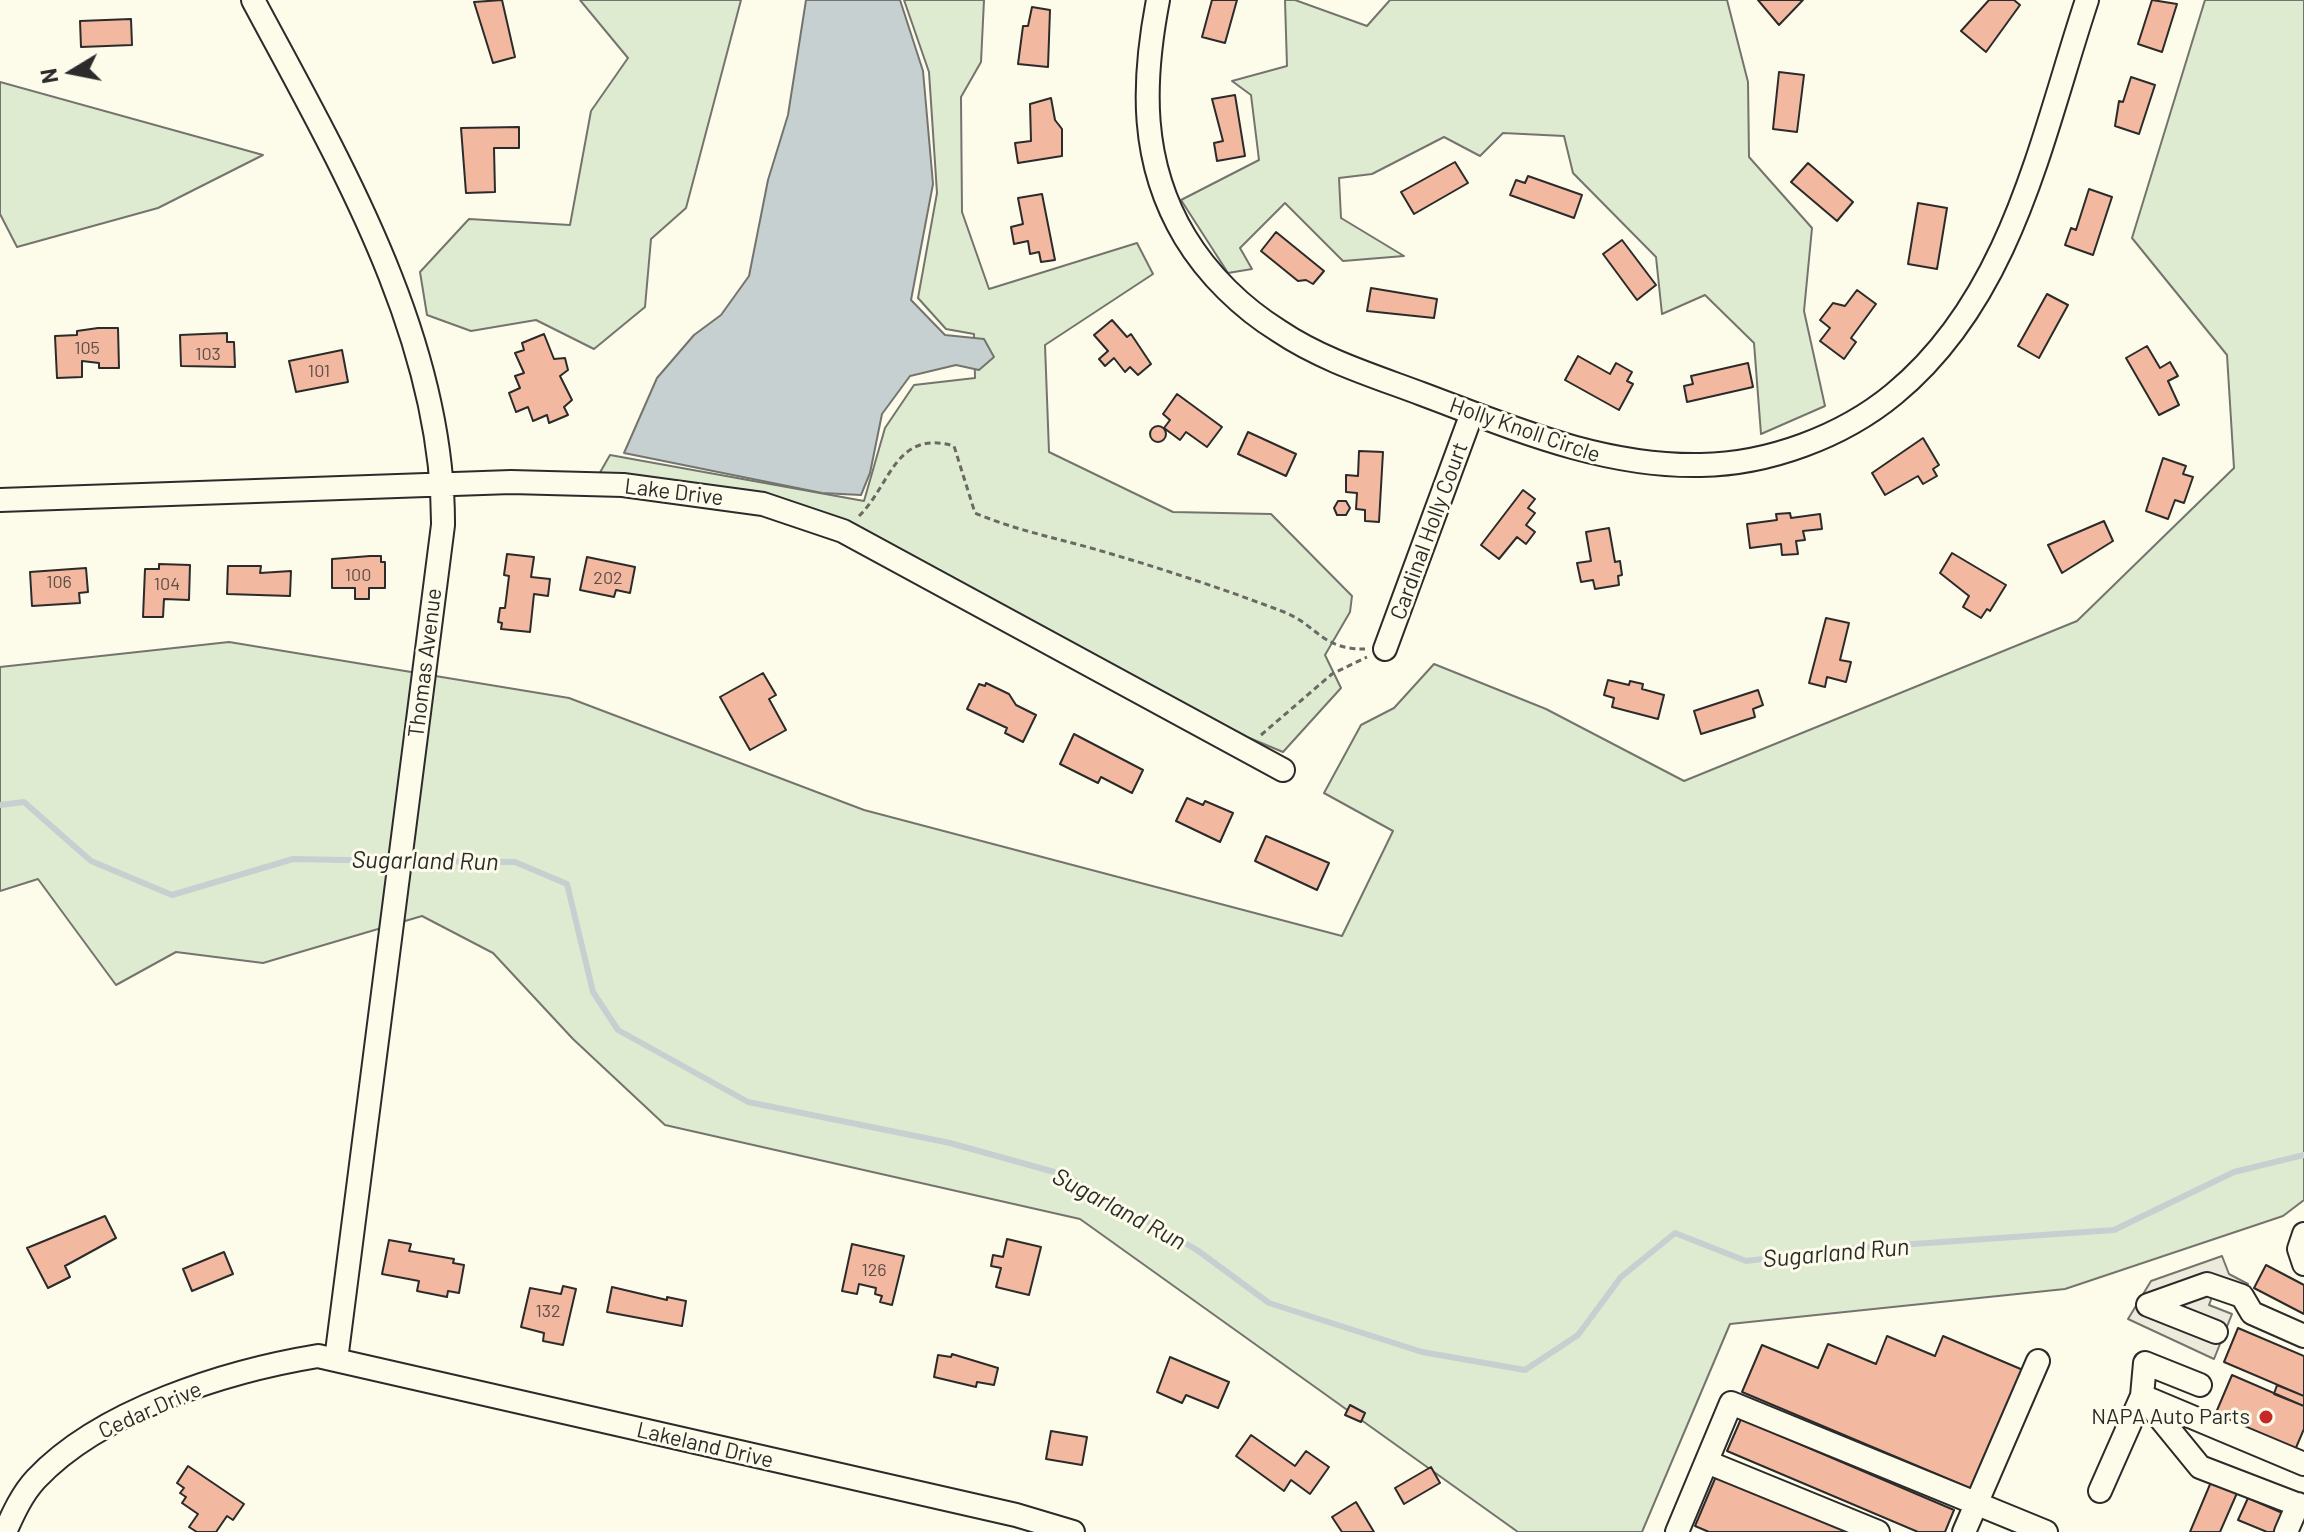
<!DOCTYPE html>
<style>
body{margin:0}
#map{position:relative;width:2304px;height:1532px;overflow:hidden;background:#fdfbea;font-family:Barlow,sans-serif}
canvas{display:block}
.north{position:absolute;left:32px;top:32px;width:80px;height:80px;-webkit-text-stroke:6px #fdfbea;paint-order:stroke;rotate:260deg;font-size:22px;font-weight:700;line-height:32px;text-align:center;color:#2b2b2b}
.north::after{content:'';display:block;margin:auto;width:28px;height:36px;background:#2b2b2b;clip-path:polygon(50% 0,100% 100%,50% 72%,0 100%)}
</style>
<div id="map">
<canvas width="2304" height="1532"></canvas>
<div class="north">N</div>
</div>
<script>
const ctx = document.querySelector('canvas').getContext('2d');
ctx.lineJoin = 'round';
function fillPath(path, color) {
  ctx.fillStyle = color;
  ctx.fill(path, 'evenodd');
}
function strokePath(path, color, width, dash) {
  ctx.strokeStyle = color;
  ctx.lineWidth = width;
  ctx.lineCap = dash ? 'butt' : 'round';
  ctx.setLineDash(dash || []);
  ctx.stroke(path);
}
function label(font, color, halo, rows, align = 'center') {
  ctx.font = font + ' Barlow,sans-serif';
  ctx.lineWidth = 6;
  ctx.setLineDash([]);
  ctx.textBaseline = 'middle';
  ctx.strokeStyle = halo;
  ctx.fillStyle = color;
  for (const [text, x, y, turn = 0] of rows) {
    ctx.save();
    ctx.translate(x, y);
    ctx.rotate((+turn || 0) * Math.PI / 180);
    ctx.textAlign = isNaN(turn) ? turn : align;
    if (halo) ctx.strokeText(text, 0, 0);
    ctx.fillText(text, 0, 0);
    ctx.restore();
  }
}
const green = new Path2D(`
 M580,0H741L686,208L651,239L645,307L594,349L536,320L471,331L427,315L420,272L469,219L570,225L591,111L628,58Z
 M904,0H984L981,62L961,97L962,212L989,289L1137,243L1153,274L1045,345L1049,452L1173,512L1271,514L1352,596L1350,612L1325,655L1341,688L1283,752L1247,737L842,523L598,476L610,455L864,501L885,428L914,385L975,378L974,334L946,329L918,298L937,193L929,72Z
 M1285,0H1295L1367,26L1390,0H1727L1748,82L1749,157L1812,228L1804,311L1825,406L1761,434L1754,343L1705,295L1662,314L1656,257L1573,173L1564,136L1503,133L1480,156L1444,137L1372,174L1339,178L1341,218L1404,256L1343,261L1285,203L1240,248L1252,269L1228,273L1181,200L1259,160L1251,95L1232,81L1287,66Z
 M2205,0H2304V1200L2283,1216L2065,1289L1730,1324L1642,1532H1518L1080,1219L665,1125L573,1039L493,953L422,916L263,963L176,952L116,985L38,879L0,891V667L229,642L569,698L864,810L1342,936L1393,831L1324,793L1361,725L1394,708L1434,664L1546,709L1684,781L2077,621L2234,468L2227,355L2132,238Z
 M0,82L263,155L158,208L17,247L0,214Z`);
const parking = new Path2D(`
 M2222,1256L2229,1274L2248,1284L2238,1306L2212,1297L2209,1305L2232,1314L2214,1359L2128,1319L2151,1281Z`);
const water = new Path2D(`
 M806,0H900L923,71L933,184L911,300L945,335L984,339L994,357L979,370L956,365L910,376L882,414L870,473L861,495L822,493L624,453L657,378L694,335L721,315L749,276L768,180L788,115Z`);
const stream = new Path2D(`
 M0,805L24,802L91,861L172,895L293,859L394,861
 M405,861L515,862L567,884L593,992L618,1030L748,1102L950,1143L1065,1175L1197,1250L1269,1303L1422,1352L1525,1370L1578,1335L1621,1277L1675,1233L1746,1261L1856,1248L2114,1230L2234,1172L2304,1155`);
const building = new Path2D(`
 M502,0L515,57L493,63L474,2Z
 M1212,0H1237L1225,43L1202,37Z
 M1758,0H1803L1779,25Z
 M1989,0H2014L2020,5L1986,52L1961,31Z
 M2152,0L2177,4L2162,52L2138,44Z
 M1032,7L1050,10L1048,67L1018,64L1023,26H1028Z
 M131,19L132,45L81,47L80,21Z
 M1779,72L1804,75L1797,132L1773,129Z
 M2131,77L2155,85L2139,134L2115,126L2119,101L2123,102Z
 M1235,95L1245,156L1217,161L1214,143L1223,141L1212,99Z
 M1051,98L1055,120L1062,129V156L1018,163L1015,143L1031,141L1030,104Z
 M519,127V148H494L495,192L466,193L461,128Z
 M1455,162L1468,183L1414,214L1401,192Z
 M1808,163L1853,202L1837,221L1791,182Z
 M1528,176L1582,195L1574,218L1510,195L1516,180L1525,183Z
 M2089,189L2112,197L2093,255L2065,245L2071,228L2076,230Z
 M1042,194L1055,260L1041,262L1039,252L1030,254L1028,241L1014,244L1011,227L1023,224L1018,198Z
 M1918,203L1947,208L1937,269L1908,264Z
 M1276,232L1324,271L1313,284L1306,280L1298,281L1261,251Z
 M1622,240L1656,285L1637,300L1603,254Z
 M1371,288L1437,299L1434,318L1367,311Z
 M1857,290L1876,304L1851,338L1856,342L1844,359L1820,341L1830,328L1820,320L1833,303L1845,306Z
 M2047,294L2068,305L2039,358L2018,346Z
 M1112,320L1127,337L1131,334L1151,364L1138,375L1130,367L1125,372L1114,358L1105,366L1099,359L1108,351L1094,335Z
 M98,328H118L119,368H99V363L82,361V377L57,378L55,336L77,335V331Z
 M227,333V342H234L235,367L181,366L180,335Z
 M544,334L554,359L565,358L568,370L560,376L572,400L564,407L568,415L549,423L547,415L533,421L528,407L516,412L509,393L520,388L515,376L524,373L515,353L524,350L522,343Z
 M2147,346L2160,368L2170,362L2178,376L2168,381L2179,405L2159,415L2126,358Z
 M342,350L348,382L296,392L289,361Z
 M1578,356L1610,374L1616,363L1632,372L1627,381L1633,384L1619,410L1565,380Z
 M1748,363L1753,387L1687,402L1684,386L1693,384L1691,376Z
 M1177,394L1222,427L1207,447L1186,432L1180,440L1164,428L1170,420L1163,414Z
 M1150 434a8 8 0 1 1 16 0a8 8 0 1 1-16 0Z
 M1248,432L1296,454L1286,476L1238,454Z
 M1923,438L1939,465L1933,469L1937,476L1923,484L1918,476L1885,495L1872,473Z
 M1359,451L1383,452L1379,522L1365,521V510L1356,509L1357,493L1346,492V475L1358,476Z
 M2163,458L2186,466L2183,474L2193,477L2184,503L2175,500L2168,519L2146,511Z
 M1523,490L1535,499L1528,508L1535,513L1526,525L1535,532L1526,544L1517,537L1499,559L1481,545Z
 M1338,501H1346L1350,508L1346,515H1337L1334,508Z
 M1790,513L1791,518L1820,514L1822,529L1803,531L1805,540L1796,541L1798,554L1782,555L1781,544L1750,548L1747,524L1777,520L1776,514Z
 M2104,521L2113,541L2062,573L2048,545Z
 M1609,528L1615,562L1620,561L1622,575L1618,576L1619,585L1595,589L1593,580L1581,582L1577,563L1591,561L1586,532Z
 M1952,553L2006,585L1990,611L1987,609L1981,618L1963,607L1969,596L1940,573Z
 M507,554L534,557L531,577L550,579L548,596L534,594L530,632L501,629L502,623L498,622L500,608H505L509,576L504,575Z
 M370,556H381V562H385V588H369V599H355V588H332V559Z
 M587,557L635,567L630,593L616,590L614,597L580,590Z
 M159,564L190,565L189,600L164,599L163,617H143L145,569H159Z
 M228,566H261L260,573L291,571L290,596L227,594Z
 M86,568L88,592L79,593L80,603L32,606L30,572Z
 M1826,618L1849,623L1840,660L1851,662L1846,682L1827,677L1825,687L1809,683Z
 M763,673L776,695L769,699L786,730L750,750L720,697Z
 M1608,680L1629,685L1630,681L1643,684L1642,689L1664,695L1658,719L1612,707L1614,698L1604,695Z
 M986,683L1009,694L1016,705L1036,715L1023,742L1005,733L1007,728L967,709L979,684L985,686Z
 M1758,690L1763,705L1753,709L1755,717L1701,734L1694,711Z
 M1074,734L1143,770L1132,793L1101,777L1098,783L1060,764Z
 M1187,798L1203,805L1205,801L1233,813L1220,842L1176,821Z
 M1266,836L1329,863L1317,890L1255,861Z
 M105,1216L116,1238L65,1266L70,1277L48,1288L27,1248Z
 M1007,1239L1041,1247L1029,1295L996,1287L1001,1268L991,1266L993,1255L1003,1257Z
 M389,1240L411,1244L409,1251L454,1259L453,1263L464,1265L459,1293L448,1291L447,1297L417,1291L419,1281L382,1274Z
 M852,1244L904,1256L892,1305L880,1302L882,1296L875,1294L876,1288L859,1284L857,1294L842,1291Z
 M224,1252L233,1274L192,1291L183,1269Z
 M2266,1265L2304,1285V1314L2254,1288Z
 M563,1286L576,1289L563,1345L543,1341L544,1333L521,1327L530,1288L561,1294Z
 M612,1287L667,1300V1297L686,1301L682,1326L607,1312Z
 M2238,1328L2304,1356V1396L2224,1362Z
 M1887,1336L1935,1356L1943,1336L2023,1370L1972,1489L1742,1392L1762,1345L1818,1368L1828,1344L1876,1364Z
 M952,1354L998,1368L994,1385L977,1382L976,1387L934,1377L938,1355L951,1357Z
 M1170,1357L1229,1382L1218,1408L1186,1395L1182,1403L1157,1392Z
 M2232,1375L2304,1406V1429L2295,1450L2215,1415Z
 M2277,1385L2304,1396V1406L2274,1394Z
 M1350,1405L1365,1413L1361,1422L1345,1415Z
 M1741,1419L1954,1510L1945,1532H1918L1727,1451Z
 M1051,1431L1087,1437L1082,1465L1046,1459Z
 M1251,1435L1295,1466L1306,1451L1329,1467L1310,1494L1291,1480L1284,1491L1236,1456Z
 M188,1466L244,1504L233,1520L227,1516L216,1532H197L189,1527L198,1514L182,1503L186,1497L180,1493L184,1488L177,1483Z
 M1431,1467L1440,1483L1404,1504L1395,1488Z
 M1717,1474L1853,1532H1709L1695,1526Z
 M2211,1482L2237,1493L2220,1532H2190Z
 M2248,1498L2287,1515L2280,1532H2267L2238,1520Z
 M1356,1502L1374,1532H1342L1332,1517Z`);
const path = new Path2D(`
 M859,516C891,485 895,429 954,446L975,513C1015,530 1056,538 1098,550C1160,568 1224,589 1284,612C1317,625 1322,650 1365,649
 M1261,735L1332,674L1367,657`);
const minor = new Path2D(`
 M253,0C339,161 444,337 443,525L336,1360
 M1158,0C1142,83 1140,162 1185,237C1208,275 1242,308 1279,331C1322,360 1374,376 1422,394C1513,428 1602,467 1701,465C1768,464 1842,437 1894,394C2012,297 2041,139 2087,0
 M0,500L511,482L623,485L763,504L843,531L1283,770
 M1385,649L1472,413
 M2304,1234L2299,1249L2304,1264
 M2216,1332L2148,1305L2207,1284L2242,1296L2252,1313L2304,1336
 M2200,1385L2145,1363L2142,1396L2304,1464
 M1707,1462L1878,1532
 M2100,1491L2142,1396L2200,1467L2304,1507
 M5,1532C13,1514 22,1494 36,1479C101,1410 227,1371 318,1356L1016,1515L1073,1532
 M1677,1532L1731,1403L2046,1532
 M1964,1532L2038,1361
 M2286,1532L2298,1504`);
const markers = [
 [2266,1417,8,"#c62828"]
];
const numberNames = [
 ["105",87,348],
 ["103",208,354],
 ["101",319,371],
 ["100",358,575],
 ["202",608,578],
 ["106",59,582],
 ["104",167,584],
 ["126",874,1270],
 ["132",548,1311]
];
const streetNames = [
 ["Holly Knoll Circle",1525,430,19],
 ["Lake Drive",674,492,7],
 ["Cardinal Holly Court",1429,531,-70],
 ["Thomas Avenue",425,663,-83],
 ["Cedar Drive",150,1410,-24],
 ["Lakeland Drive",705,1445,13]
];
const poiNames = [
 ["NAPA Auto Parts",2250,1417]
];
const waterNames = [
 ["Sugarland Run",425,861,1],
 ["Sugarland Run",1119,1209,28],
 ["Sugarland Run",1836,1253,-5]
];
fillPath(green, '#deebd1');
strokePath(green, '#74746e', 2);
fillPath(parking, '#eceadb');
strokePath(parking, '#74746e', 2);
fillPath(water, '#c7d0d0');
strokePath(water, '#74746e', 2);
strokePath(stream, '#c7d0d0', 6);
fillPath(building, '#f2b8a0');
strokePath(building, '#2b2b2b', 2);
strokePath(minor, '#2b2b2b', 26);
strokePath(path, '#6a6964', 3, [6, 4]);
strokePath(minor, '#fdfbea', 22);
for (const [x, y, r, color] of markers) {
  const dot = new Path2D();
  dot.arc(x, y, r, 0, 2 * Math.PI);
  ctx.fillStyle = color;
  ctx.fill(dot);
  strokePath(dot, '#fdfbea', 3);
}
label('18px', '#5d4e48', null, numberNames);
label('22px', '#2b2b2b', '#fdfbea', streetNames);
label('22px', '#2b2b2b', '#fdfbea', poiNames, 'right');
label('italic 24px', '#2b2b2b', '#fdfbea', waterNames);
</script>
